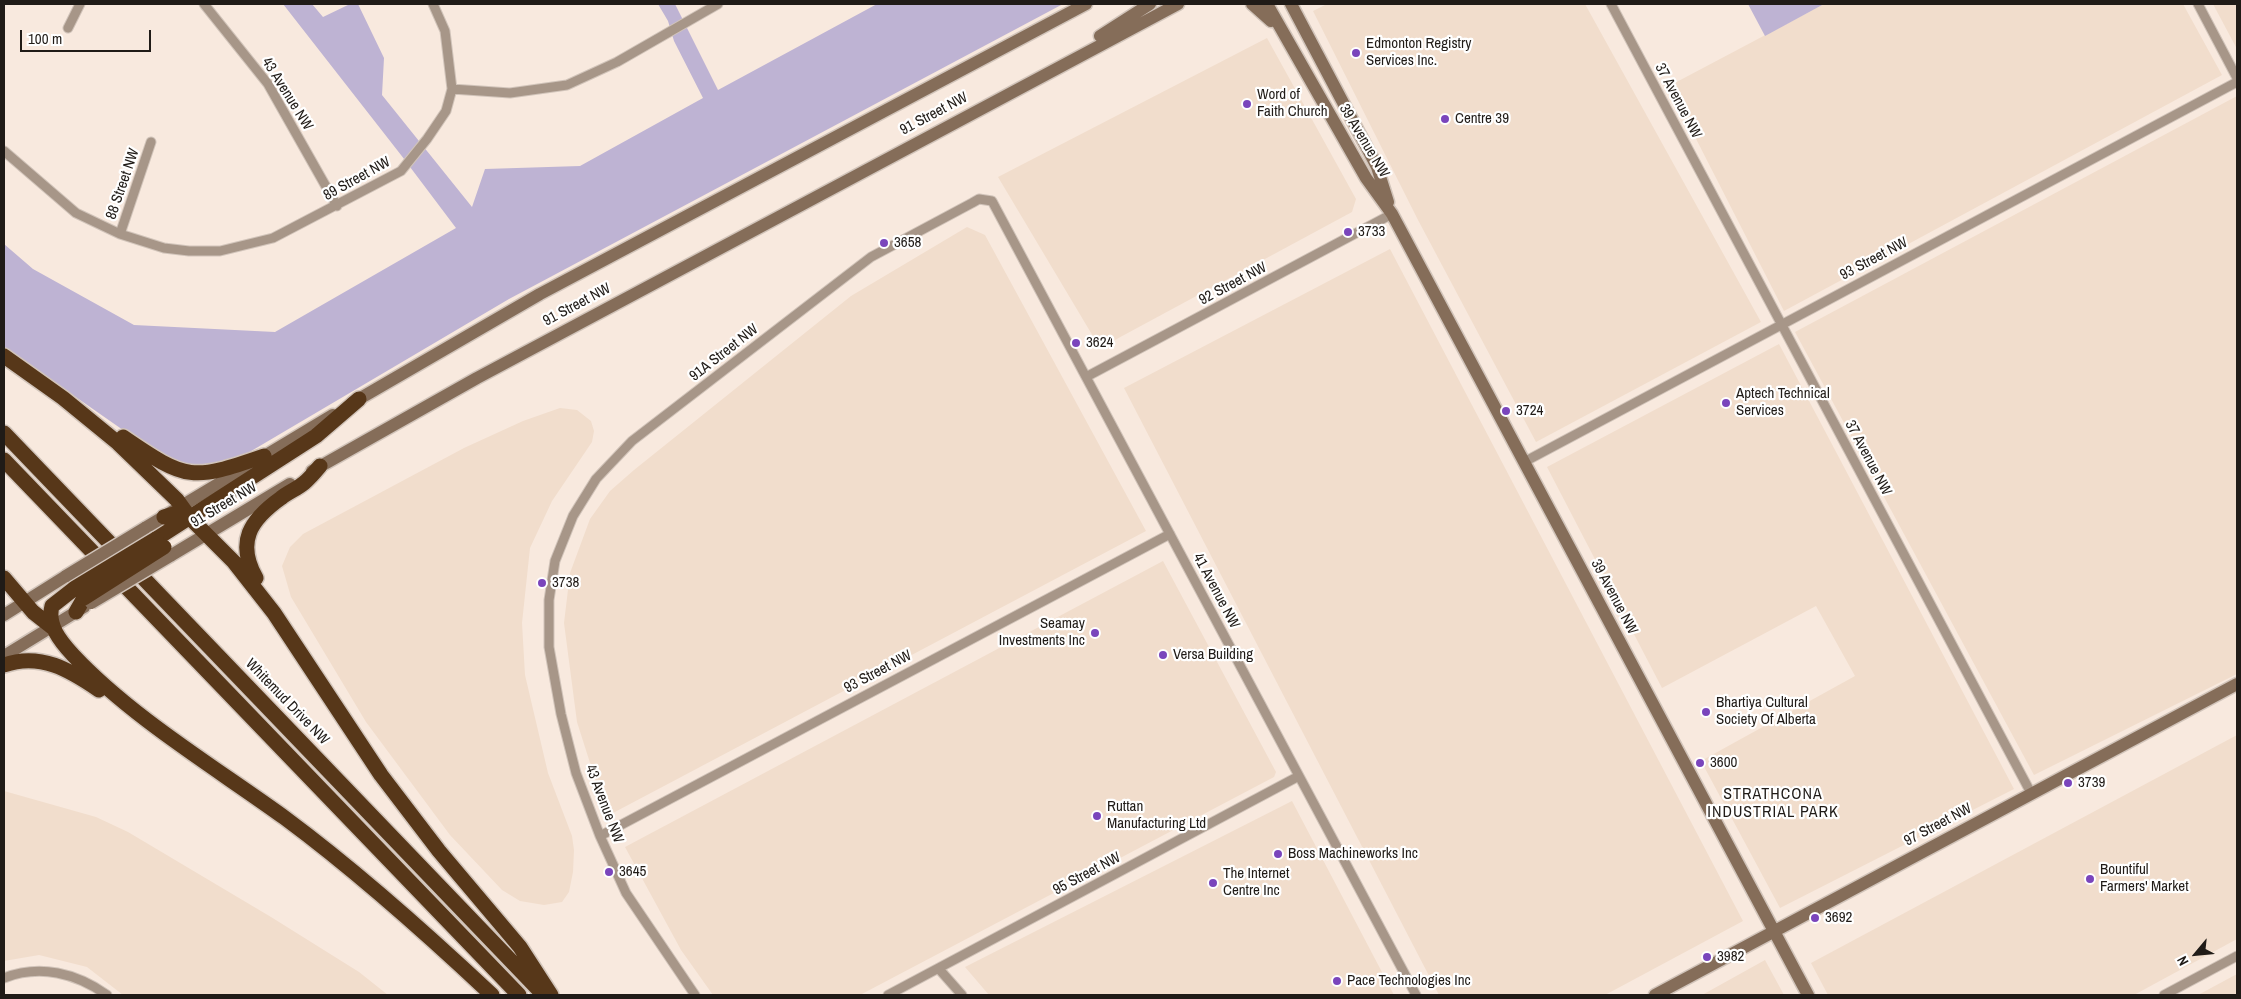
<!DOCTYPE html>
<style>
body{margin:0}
#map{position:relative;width:2241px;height:999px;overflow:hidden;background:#f8e9de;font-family:"Archivo Narrow",sans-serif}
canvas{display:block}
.frame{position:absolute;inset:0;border:5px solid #201b17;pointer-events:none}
.north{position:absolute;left:2171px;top:929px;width:50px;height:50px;-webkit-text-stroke:4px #fff;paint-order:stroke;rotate:242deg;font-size:14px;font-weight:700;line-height:20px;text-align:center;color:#201b17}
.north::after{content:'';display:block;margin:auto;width:18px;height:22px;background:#201b17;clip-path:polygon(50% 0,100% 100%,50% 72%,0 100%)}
.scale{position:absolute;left:20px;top:30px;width:131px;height:22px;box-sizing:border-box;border:2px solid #201b17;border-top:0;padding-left:6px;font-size:15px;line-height:18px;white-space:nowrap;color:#201b17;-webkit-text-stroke:4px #fff;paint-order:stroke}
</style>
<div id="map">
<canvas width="2241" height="999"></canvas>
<div class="frame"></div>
<div class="north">N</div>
<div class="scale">100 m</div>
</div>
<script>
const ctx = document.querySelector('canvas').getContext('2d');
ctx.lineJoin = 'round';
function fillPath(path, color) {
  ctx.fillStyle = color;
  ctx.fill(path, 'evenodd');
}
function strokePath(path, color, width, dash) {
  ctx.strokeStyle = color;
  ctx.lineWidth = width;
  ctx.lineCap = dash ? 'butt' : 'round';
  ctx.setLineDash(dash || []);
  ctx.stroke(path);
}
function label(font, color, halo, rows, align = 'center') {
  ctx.font = font + ' "Archivo Narrow",sans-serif';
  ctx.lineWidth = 4.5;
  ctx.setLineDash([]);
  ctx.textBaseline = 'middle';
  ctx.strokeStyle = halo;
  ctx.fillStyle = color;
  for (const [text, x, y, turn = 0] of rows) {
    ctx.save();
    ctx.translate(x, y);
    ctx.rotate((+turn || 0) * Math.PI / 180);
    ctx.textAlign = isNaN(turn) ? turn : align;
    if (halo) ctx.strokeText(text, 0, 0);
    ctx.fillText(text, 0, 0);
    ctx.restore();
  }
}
const built = new Path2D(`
 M1327,4H1585L1761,322L1536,442L1418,220L1313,11Z
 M1824,4H2183L2222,75L1784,311L1669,86Z
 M2213,4H2237V49Z
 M1267,38L1356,199L1352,212L1100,348L998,177Z
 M2237,96V674L2034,775L1795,332Z
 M967,227L985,235L1146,531L613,813L605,810L577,722L564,623L570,573L590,519L610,491L634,470L851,296Z
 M1390,249L1743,921L1605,995H1439L1124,388Z
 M1779,344L2014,789L1780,908L1701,761L1855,676L1816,606L1662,688L1547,467Z
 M560,408L577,410L591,421L594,431L592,442L552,501L530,548L522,623L525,675L548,773L572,836L574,850L573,872L569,892L562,902L544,905L520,901L502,890L450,835L366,722L291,597L282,566L290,547L303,534L464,448L523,421Z
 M1163,561L1276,772L1274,777L860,995H713L681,950L625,847Z
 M2237,735V939L2134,995H1828L1811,963Z
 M4,791L96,817L128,832L271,917L359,972L388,995H123L87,967L39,955L4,961Z
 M1292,801L1394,995H989L965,967Z
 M1765,960L1784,995H1702Z
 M2237,974V995H2198Z`);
const green = new Path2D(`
 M283,4H312L323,17L350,4H358L384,58L382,95L472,207L485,169L580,166L703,98L674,41L668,21L658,4H675L718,90L877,4H1063L509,299L236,460L209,469L166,460L4,347V244L33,269L134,325L275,332L456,228L401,155Z
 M1748,4H1824L1765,36Z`);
const street = new Path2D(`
 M204,4L268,84L337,206
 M1611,4L2031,793
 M2198,4L2237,78
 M68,28L80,4
 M452,89L510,93L567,85L617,62L718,4
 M4,151L76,213L120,234L164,248L189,251H220L273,238L401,171L427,139L446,111L452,89L445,31L433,4
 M120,234L151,142
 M1086,377L1392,214
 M1524,462L2237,82
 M600,836L1170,534
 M939,969L962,995
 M4,978C40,964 76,973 107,995
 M695,995L626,893L600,836L576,773L561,714L549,647V600L555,561L573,516L596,479L632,441L871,257L972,203L979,199L992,201L1416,995
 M888,995L1299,776
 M2164,995L2237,956`);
const secondary = new Path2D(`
 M1252,4L1271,21
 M1267,4L1366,178L1392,214L1808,995
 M1291,4L1377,167L1388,202
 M1100,36L1150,4
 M352,403L540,294L1086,4
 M312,471L477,378L1178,4
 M145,528L333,415
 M170,556L290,484
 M4,615L66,576
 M4,656L84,607
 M1655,995L2237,684`);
const highway = new Path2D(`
 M4,356L63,398L118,443L177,500L190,518L234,562L274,613L381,775L439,851L520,947L551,995
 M4,433L540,991
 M123,437C187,481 192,481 264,456
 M4,460L519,995
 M164,517L174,514L190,518
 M156,539L316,436L359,399
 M4,578L33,612L52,627
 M256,578C236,542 250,520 281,498C288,492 297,489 304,483C310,478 315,472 320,466
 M75,588L52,606C47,625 60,641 73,655C131,717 216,768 285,818C358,872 426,933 492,995
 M76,612L84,598
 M4,665C40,652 70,670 99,690`);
const secondaryBridge = new Path2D(`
 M66,576L145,528
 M91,603L170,556`);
const highwayBridge = new Path2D(`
 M75,588L156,539
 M84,598L164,547`);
const markers = [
 [1356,53,5,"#7a45bc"],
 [1247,104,5,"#7a45bc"],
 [1445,119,5,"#7a45bc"],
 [1348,232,5,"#7a45bc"],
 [884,243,5,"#7a45bc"],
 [1076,343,5,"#7a45bc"],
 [1726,403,5,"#7a45bc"],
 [1506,411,5,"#7a45bc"],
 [542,583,5,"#7a45bc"],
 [1095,633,5,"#7a45bc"],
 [1163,655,5,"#7a45bc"],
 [1706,712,5,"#7a45bc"],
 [1700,763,5,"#7a45bc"],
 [2068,783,5,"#7a45bc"],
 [1097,816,5,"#7a45bc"],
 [1278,854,5,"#7a45bc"],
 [609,872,5,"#7a45bc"],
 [2090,879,5,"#7a45bc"],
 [1213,883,5,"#7a45bc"],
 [1815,918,5,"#7a45bc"],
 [1707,957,5,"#7a45bc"],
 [1337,981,5,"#7a45bc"]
];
const poiNames = [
 ["Edmonton Registry",1366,44],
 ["Services Inc.",1366,61],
 ["Word of",1257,95],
 ["Faith Church",1257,112],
 ["Centre 39",1455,119],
 ["3733",1358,232],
 ["3658",894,243],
 ["3624",1086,343],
 ["Aptech Technical",1736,394],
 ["Services",1736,411],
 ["3724",1516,411],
 ["3738",552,583],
 ["Seamay",1085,624,"right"],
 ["Investments Inc",1085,641,"right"],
 ["Versa Building",1173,655],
 ["Bhartiya Cultural",1716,703],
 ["Society Of Alberta",1716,720],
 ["3600",1710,763],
 ["3739",2078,783],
 ["Ruttan",1107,807],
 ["Manufacturing Ltd",1107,824],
 ["Boss Machineworks Inc",1288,854],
 ["Bountiful",2100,870],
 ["Farmers' Market",2100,887],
 ["3645",619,872],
 ["The Internet",1223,874],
 ["Centre Inc",1223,891],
 ["3692",1825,918],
 ["3982",1717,957],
 ["Pace Technologies Inc",1347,981]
];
const streetNames = [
 ["43 Avenue NW",287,94,58],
 ["37 Avenue NW",1678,101,62],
 ["91 Street NW",934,114,-28],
 ["39 Avenue NW",1364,141,59],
 ["89 Street NW",357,179,-29],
 ["88 Street NW",123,184,-71],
 ["93 Street NW",1874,259,-28],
 ["92 Street NW",1233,284,-28],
 ["91 Street NW",577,305,-28],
 ["91A Street NW",724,353,-38],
 ["37 Avenue NW",1868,458,62],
 ["91 Street NW",224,505,-31],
 ["41 Avenue NW",1216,591,62],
 ["39 Avenue NW",1614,597,62],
 ["93 Street NW",878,672,-28],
 ["Whitemud Drive NW",287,702,46],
 ["43 Avenue NW",604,804,69],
 ["97 Street NW",1938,825,-28],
 ["95 Street NW",1087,874,-28]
];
const neighbourhoodNames = [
 ["STRATHCONA",1773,795],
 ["INDUSTRIAL PARK",1773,813]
];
fillPath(built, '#f1ddcc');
fillPath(green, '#beb3d3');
strokePath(street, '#d1c4ba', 11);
strokePath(secondary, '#d1c4ba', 15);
strokePath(highway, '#d1c4ba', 18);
strokePath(street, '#a79688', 9);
strokePath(secondary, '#856d59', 12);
strokePath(highway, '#573719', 15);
strokePath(secondaryBridge, '#d1c4ba', 15, []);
strokePath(highwayBridge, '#d1c4ba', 18, []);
strokePath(secondaryBridge, '#856d59', 12);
strokePath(highwayBridge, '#573719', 15);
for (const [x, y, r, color] of markers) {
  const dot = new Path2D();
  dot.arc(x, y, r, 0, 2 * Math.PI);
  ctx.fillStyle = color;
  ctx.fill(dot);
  strokePath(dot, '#fff', 2);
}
label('15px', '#201b17', '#fff', poiNames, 'left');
label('15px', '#201b17', '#fff', streetNames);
ctx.letterSpacing = '1px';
label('16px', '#201b17', '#fff', neighbourhoodNames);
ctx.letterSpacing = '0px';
</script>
